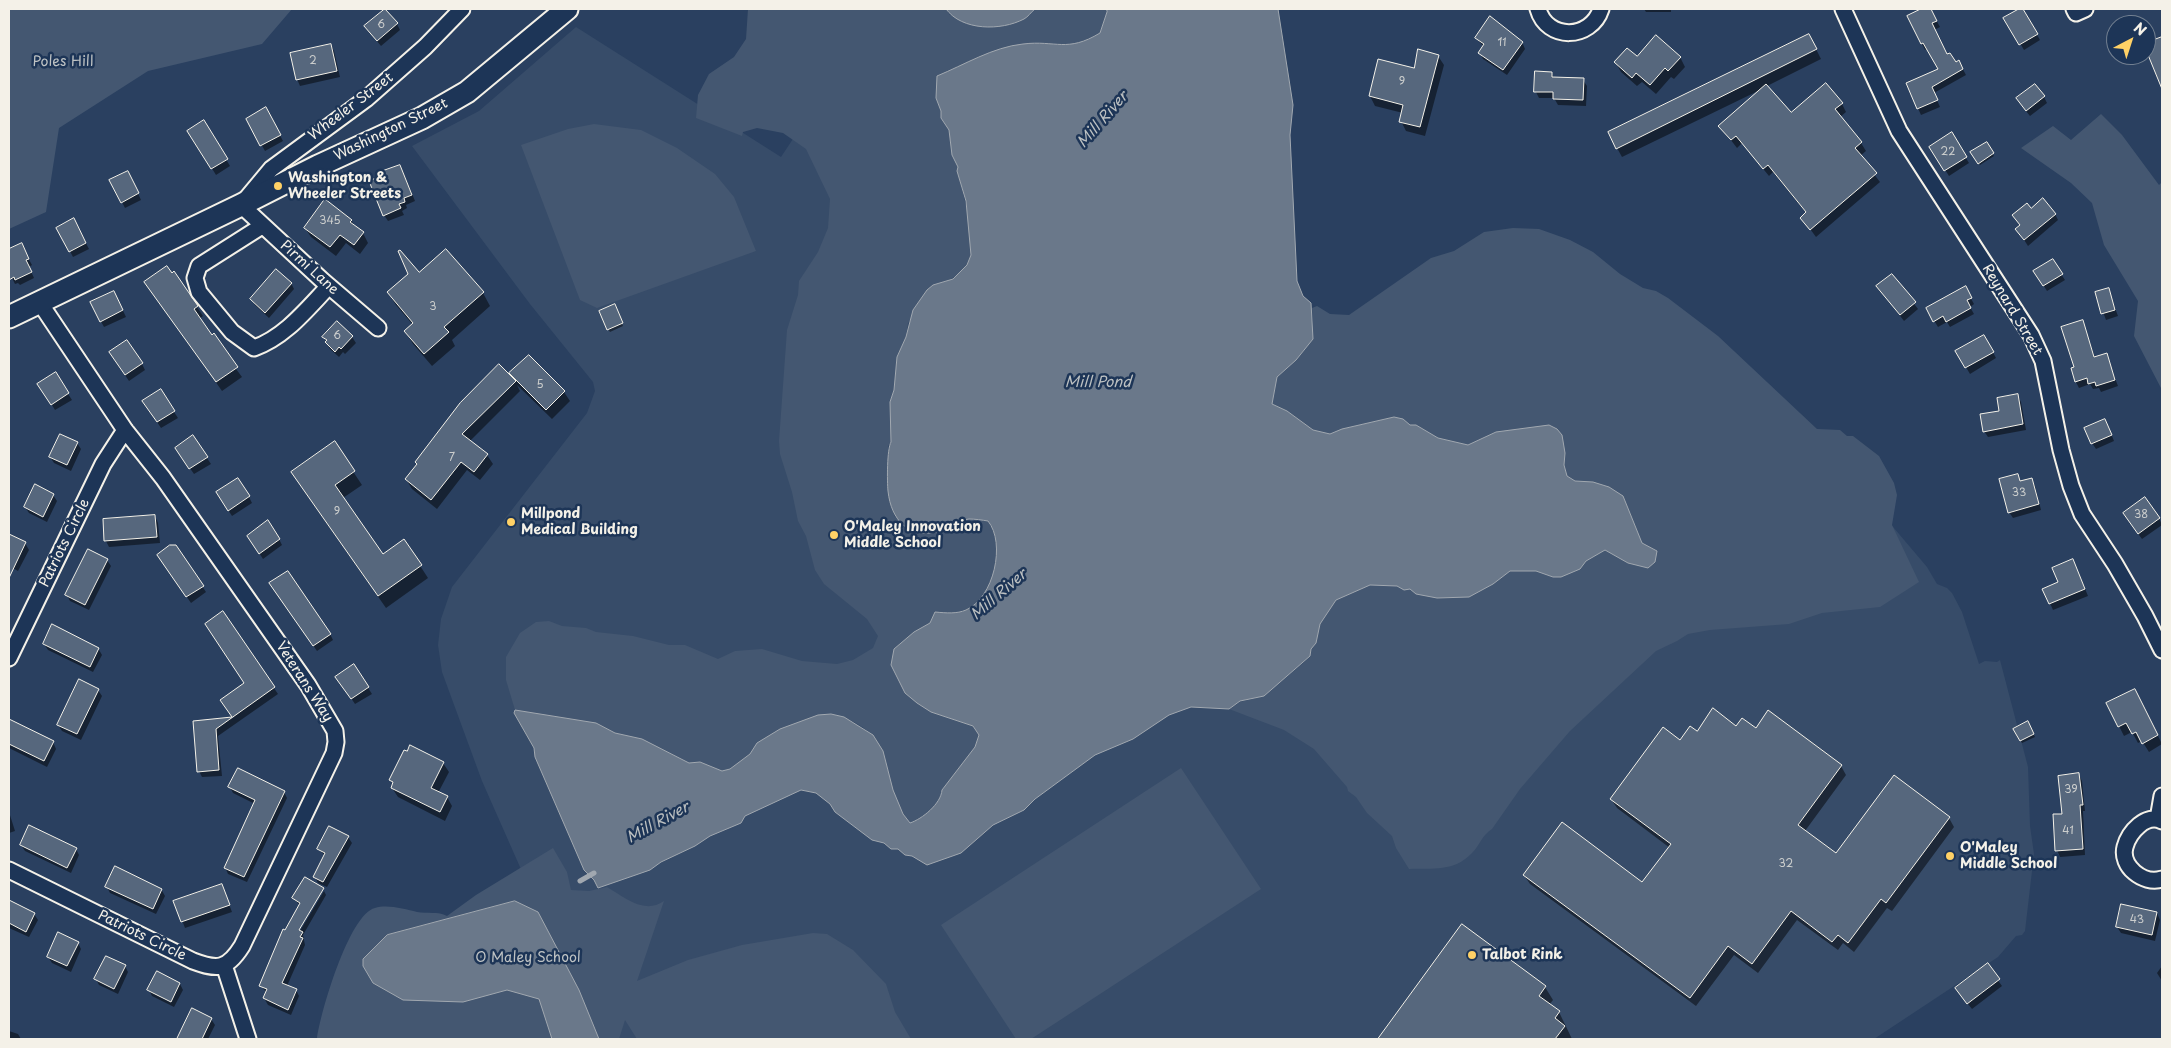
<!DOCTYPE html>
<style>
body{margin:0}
#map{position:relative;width:2171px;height:1048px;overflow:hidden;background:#2a4060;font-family:"Playpen Sans",sans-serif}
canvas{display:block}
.frame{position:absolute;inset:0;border:10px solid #f4f1e8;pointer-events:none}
.north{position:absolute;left:2106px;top:15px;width:50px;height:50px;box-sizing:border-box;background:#1d3557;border:1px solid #738091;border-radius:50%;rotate:40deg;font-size:14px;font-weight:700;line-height:20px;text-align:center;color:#f4f1e8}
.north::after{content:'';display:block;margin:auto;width:18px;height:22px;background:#ffd166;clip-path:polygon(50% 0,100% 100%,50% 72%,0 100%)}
</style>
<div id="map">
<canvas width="2171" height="1048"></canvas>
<div class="frame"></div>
<div class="north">N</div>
</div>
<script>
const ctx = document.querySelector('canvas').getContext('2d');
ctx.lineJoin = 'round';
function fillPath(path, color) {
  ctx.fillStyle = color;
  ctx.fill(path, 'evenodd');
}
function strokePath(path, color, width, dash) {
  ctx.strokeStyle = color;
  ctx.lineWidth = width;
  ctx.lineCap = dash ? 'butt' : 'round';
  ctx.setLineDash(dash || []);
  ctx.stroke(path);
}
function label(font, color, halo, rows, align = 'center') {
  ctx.font = font + ' "Playpen Sans",sans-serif';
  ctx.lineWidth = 5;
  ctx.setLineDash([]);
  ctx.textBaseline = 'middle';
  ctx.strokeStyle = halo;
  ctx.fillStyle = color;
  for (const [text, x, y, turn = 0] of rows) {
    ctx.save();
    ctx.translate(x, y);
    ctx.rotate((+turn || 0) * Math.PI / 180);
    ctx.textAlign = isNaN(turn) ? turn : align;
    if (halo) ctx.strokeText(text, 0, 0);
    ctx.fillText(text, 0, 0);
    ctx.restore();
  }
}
const built = new Path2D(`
 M576,27L781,157L852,50L1092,383L1888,521L1927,567L1937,584L1947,588L1952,593L1962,612L1979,664L1985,661L1997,662L2000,660L2028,767L2030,826L2034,854L2025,931L2022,935L2016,936L1998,957L1874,1039H596L482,781L442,672L438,645L441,619L452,587L587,413L595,391L593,382L530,304L412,146L479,111Z`);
const green = new Path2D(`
 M9,9H292L262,44L148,71L59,128L46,212L9,229Z
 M748,9H946L950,15L1031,11L1035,9H1107V12L1100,33L1084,43L1071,45L1022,44L988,54L936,98L941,111V118L949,130L952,155L958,167L957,171C963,191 978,245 968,263C961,277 947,281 933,285L908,323L906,337L897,357L894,390L890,402L891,442L888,446L889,468L887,473L890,502L895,517L940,531L967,519L988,521C1006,543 994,598 966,610C957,614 946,613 935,613L930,623L914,632L894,649L891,665L931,712L973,726L979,735L975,747L942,790C941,804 922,819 910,823C875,780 904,732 831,714L757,743L750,754L730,769L722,771L700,762L689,763L642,739L615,733L596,723L515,710L506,680V657L520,633L536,622L549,621L562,626L586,628L596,632L633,636L669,645H685L718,659L735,651L762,649L802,661L837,664L853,660L873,648L878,636L867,619L824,584L815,570L806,536L798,521L792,492L780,454L779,441L787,330L798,295L799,281L818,252L828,228L830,199L806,149L783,133L757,128L743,132L742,136L696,118L698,95L709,74L734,57L746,39Z
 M2101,114L2122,135L2159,185L2162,182V390L2134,336L2138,301L2104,245L2092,203L2071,183L2021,148L2053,126L2071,140Z
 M594,124L641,130L677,148L715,174L734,197L756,251L597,308L580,300L521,145L568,129Z
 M1513,228L1539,229L1570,240L1593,252L1620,274L1643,288L1656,291L1668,298L1718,336L1817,429L1840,430L1847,436H1853L1879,456L1894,483L1897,495L1892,525L1919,582L1880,607L1822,613L1789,624L1710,630L1688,634L1677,641L1656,651L1570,731L1520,789L1492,829C1482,835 1480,845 1472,853C1454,872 1433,868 1409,869L1396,848L1392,836L1367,813L1356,797L1348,791L1347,787L1314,749L1284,730L1229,709L1240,702L1264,696L1310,657L1311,649L1316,643L1320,624L1336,600L1370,585L1397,586L1404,590L1410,589L1437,598L1469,597L1493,584L1510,571H1536L1553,577L1580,569L1586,561L1605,550L1628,563L1648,568L1657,551L1642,543L1622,496L1593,482L1575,481L1567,476L1564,465L1565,453L1496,432L1468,445L1438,438L1416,425H1410L1403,419L1394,417L1342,429L1330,434L1313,430L1287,411L1272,404L1277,377L1296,360L1313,339L1312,308L1317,306L1330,314L1349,315L1431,258L1454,251L1484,232Z
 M1181,768L1261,889L1031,1039H1016L941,925Z
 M553,848L567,872L571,890L589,891L607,887C624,897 644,915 664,901L637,981L688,960L742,945L813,933L827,934L853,950L886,984L895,1012L911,1039H637L625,1020L619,1039H317C320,1014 349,914 375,908C387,904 405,909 417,912C427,914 438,911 447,916L476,895Z`);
const water = new Path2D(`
 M946,9H1035C1031,12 1028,17 1024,19C1001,31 962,31 946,9Z
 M1107,9H1278L1293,105L1290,135L1297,281L1303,296L1311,303L1313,339L1296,360L1277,377L1272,404L1287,411L1313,430L1330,434L1342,429L1394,417L1403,419L1410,425H1416L1438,438L1468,445L1496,432L1549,425L1557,429L1562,435L1565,453L1564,465L1567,476L1575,481L1593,482L1609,487L1623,496L1642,543L1657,551L1655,562L1648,568L1628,563L1605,550L1586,561L1580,569L1561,577H1553L1536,571H1510L1493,584L1469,597L1437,598L1416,594L1410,589L1404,590L1397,586L1370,585L1336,600L1320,624L1316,643L1311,649L1310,656L1264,696L1240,701L1229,709L1191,707L1169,715L1133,739L1095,755L1035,799L1024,810L993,825L961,853L927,865L912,856L905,855L898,849H891L884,843L872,840L835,812L830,804L816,793L801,790L745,816L741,823L710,836L695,846L661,862L650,870L598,888L594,880L584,870L535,757L534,748L514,713L515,710L596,723L615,733L642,739L689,763L700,762L722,771L730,769L750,754L757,743L780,729L818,715L831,714L844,717L873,735L883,751L893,790L903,814L910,823C922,819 941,804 942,790L975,747L979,735L973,726L931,712L917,703L905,693L891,665L894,649L914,632L930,623L935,612C946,613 957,614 966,610C994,598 1006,543 988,521C982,520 975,519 969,519C959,520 950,528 940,531C909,540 891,520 888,491C887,481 887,449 891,442L890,402L894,390L897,357L906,337L913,310L927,290L933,285L953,279L967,265L971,255L966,201L957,171L958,167L952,155L949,130L941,118V111L936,98L937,76C964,65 993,47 1023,44C1056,40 1067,53 1100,33L1107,12Z
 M515,901L538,912L579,990L599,1039H552L539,999L507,990L463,1002L403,1000L373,983L363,966V959L387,935Z`);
const shadow = new Path2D(`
 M1644,9H1671V12H1646Z
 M1924,9H1930L1940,27L1934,30L1947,56L1955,64L1959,62L1966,75L1934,93L1940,107L1921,115L1907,84L1940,70L1927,49L1925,50L1908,16Z
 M2022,9L2040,40L2024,50L2005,18Z
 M397,24L400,30L381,46L365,27Z
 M1476,38L1522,42L1525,49L1507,75L1483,59L1480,53L1484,47Z
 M331,45L334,51L340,77L300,86L297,79Z
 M1814,45L1821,59L1767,86L1791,114L1842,104L1846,112L1840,117L1861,143L1866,151L1860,156L1880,182L1816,237L1802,218L1807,214L1773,172L1769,176L1742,143L1737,148L1720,126L1760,90L1622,157L1617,148Z
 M1438,56L1444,65L1425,136L1406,131L1401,121L1403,113L1375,106L1370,96Z
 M1680,57L1685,67L1674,79L1671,77L1656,94L1642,82L1637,86L1621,72L1616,63L1637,58Z
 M1551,73L1555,79L1583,80L1587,86L1586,106L1558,105L1554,98H1539L1536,92Z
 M2044,97L2047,103L2030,116L2021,105Z
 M266,109L283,141L265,151L247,119Z
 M204,122L230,166L216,175L189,131Z
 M1951,134L1969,163L1949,176L1931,147Z
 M1986,144L1994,156L1980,165L1972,153Z
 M403,172L415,201L406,205L407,208L402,211L404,215L388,221L384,215Z
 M131,178L141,200L125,208L122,202Z
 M2031,210L2055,214L2058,220L2028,246L2017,229L2021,226L2014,216Z
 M351,220L355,227L363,233L368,243L360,254L346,243L336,256L311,237L305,228Z
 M77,226L89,249L73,257L58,228Z
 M21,245L32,265L29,267L34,278L20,285L18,283L15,284L9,272V251Z
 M446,250L483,293L490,306L452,340L455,346L432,366L413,344L405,331L413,325L396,305L388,293L419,274Z
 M2035,272L2061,274L2065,280L2047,291Z
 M174,273L203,316L199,319L242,377L222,391L152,291Z
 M1892,275L1918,309L1904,321L1878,287Z
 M291,283L294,289L269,318L255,305L251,299Z
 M1965,288L1974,304L1970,307L1974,314L1950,327L1947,322L1938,327L1927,309Z
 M2108,289L2118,316L2106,320L2096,293Z
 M117,298L126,317L104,327L91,303Z
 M616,309L623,326L610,332L608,329Z
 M2083,322L2095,358L2106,355L2118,386L2101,392L2099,388L2093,389L2090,384L2079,388L2076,382L2075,368Z
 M1984,336L1996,358L1970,374L1957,352Z
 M324,337H352L356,343L345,354L343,352L339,357L330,349Z
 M114,359L142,364L145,370L129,381Z
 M55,374L72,400L55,410L39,384Z
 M511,374L564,392L570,401L552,419L517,385L520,391L470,441L487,455L493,464L480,480L467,470L437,509L412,489L406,479L515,380Z
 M160,391L178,418L161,428L147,407Z
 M2018,396L2021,402L2026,430L1988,437L1984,431Z
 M2108,426L2114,441L2096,449L2092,443Z
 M192,436L211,464L194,474L180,454Z
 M77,443L81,449L71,471L54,463L50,457Z
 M334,443L362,485L343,498L383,556L404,541L428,578L386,608L300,485Z
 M2017,476L2021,482L2032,480L2035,486L2041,510L2013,518L2009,512Z
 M53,495L57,501L47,522L29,513L25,507Z
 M249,497L252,503L232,516L221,499Z
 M155,516L158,523L160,543L109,547L106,541Z
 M2159,518L2162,525L2142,539L2128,520Z
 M9,535L25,543L29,550L18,571L9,566Z
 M279,539L282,545L263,559L252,542Z
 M107,560L111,566L89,610L70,601L67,595Z
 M162,561L202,586L206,592L191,603Z
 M2076,567L2088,596L2053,610L2044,590L2060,583Z
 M275,590L330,634L333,640L317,651Z
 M223,613L278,694L218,736L222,776L202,777L199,771L194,722L234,718L225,706L246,683Z
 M44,644L98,648L102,655L93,672L48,650Z
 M354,666L372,694L355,704L341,683Z
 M98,690L102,696L81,740L62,731L58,725Z
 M2140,700L2162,744L2149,752L2142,741L2138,743L2132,732L2124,736L2119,726Z
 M9,721L53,742L56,749L47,767L9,748Z
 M2027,723L2035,737L2022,743L2015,730Z
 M1737,727L1756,729L1841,766L1846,775L1805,831L1836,855L1949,818L1954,827L1892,911L1887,908L1854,952L1843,943L1838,950L1797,920L1758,973L1734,955L1696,1006L1530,884L1524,875L1643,884L1670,848L1617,808L1611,799L1681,742L1697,733Z
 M443,763L449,772L438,793L447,797L452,806L445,821L398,797L392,788L393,785L391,780Z
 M2079,775L2082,781L2085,811H2083L2085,855L2060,857L2057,850L2064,815Z
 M230,787L284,792L287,798L247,882L228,874L225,867L255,804L233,793Z
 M9,812L15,831L9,833Z
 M330,828L348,837L352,843L327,887L318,883L315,877L325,856L319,849Z
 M21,845L76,849L79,855L71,873L25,851Z
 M222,886L232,912L185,928L175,902Z
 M107,887L161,889L165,896L156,914L110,893Z
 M323,889L295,935L297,936L324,891L326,895L303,935L305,945L287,986L296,990L299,996L291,1015L268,1005L264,998L267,993L261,986L300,906L294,898Z
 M9,902L34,914L38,920L29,937L9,928Z
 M2157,913L2160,920L2155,941L2121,933L2117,927Z
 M1462,926L1545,987L1553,1000L1549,1005L1559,1012L1572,1039H1379Z
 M78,943L81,949L71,972L52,963L48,957Z
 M1987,965L2002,986L1972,1009L1960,994Z
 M125,966L128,972L118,994L99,985L96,979Z
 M2162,966V981L2157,973Z
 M180,984L183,990L174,1007L152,996L149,990Z
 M211,1019L215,1025L208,1039H191L186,1037Z
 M9,1031L18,1034L21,1039H9Z`);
const stream = new Path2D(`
 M580,881L594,873`);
const building = new Path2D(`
 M385,9L398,23L377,41L364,26Z
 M1921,9H1931L1937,21L1932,23L1947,54L1950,53L1956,62L1959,60L1963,69L1932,87L1938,100L1917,109L1906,83L1938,69L1923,43L1921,44L1907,16Z
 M2019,9H2023L2038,34L2019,45L2003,18Z
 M1490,16L1523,42L1503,70L1478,53L1484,44L1475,38Z
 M1809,34L1817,49L1616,149L1608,132Z
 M1656,35L1681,57L1668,71L1665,68L1650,85L1636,73L1632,78L1614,62L1627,48L1637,56Z
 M2162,37V89L2146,50V43Z
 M331,44L337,71L296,80L290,53Z
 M1418,49L1439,55L1420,127L1399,122L1403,105L1369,96L1378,59L1414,68Z
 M1535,71L1552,72V77L1584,78L1583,100L1553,99V92H1534Z
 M1826,83L1843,103L1835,109L1862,142L1855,148L1877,173L1810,230L1800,218L1806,212L1768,165L1763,169L1736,136L1731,140L1718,126L1766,84L1791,112Z
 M2035,84L2045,96L2026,111L2016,98Z
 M266,107L281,135L260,146L246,119Z
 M204,120L228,159L211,169L187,131Z
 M1952,132L1967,157L1944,171L1929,147Z
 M1987,142L1994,153L1978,164L1970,152Z
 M400,165L412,195L404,198L405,202L399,204L401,208L383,216L369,181L385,174L383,171Z
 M128,171L139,193L121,203L109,180Z
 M2043,198L2056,214L2024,240L2015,229L2020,225L2012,215L2027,203L2031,208Z
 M325,199L352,220L350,222L364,232L354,245L340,235L330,247L304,228Z
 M74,218L86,243L69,252L56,228Z
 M22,243L29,259L26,260L32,272L15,280L14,277L9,280V249Z
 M446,249L484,292L444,327L449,332L424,354L404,331L413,323L387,292L408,274L398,251L400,250L419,272Z
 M2053,259L2063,274L2043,286L2033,271Z
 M167,266L172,273L174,271L198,306L194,309L212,335L214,333L238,367L216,382L144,282Z
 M276,269L292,283L265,313L250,299Z
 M1892,274L1916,302L1900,315L1876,286Z
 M1966,286L1972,298L1967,300L1971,308L1946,322L1943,316L1933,322L1926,308Z
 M2109,288L2115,310L2101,314L2095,292Z
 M114,291L123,310L100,322L90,302Z
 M615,304L623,323L607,330L599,311Z
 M2083,320L2094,357L2107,353L2115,380L2096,386L2095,382L2088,384L2087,378L2075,382L2071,368L2074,367L2061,327Z
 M337,321L353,336L341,349L339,347L335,352L325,342L327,340L322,337Z
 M1984,335L1994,352L1965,368L1955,351Z
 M127,340L143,363L125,375L109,352Z
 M529,355L565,391L546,410L509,373Z
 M499,364L516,381L462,434L488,454L474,472L461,462L431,500L405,479L417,464L415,462L460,403Z
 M56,372L69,393L51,405L37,384Z
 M161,389L175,411L157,422L142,401Z
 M2018,394L2023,424L1983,432L1980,414L1999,411L1997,398Z
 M2105,419L2112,435L2091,444L2084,428Z
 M60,434L78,442L67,465L49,457Z
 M193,435L208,457L189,469L175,448Z
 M335,441L355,471L335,485L383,554L404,539L422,565L378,596L291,472Z
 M2018,474L2020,481L2032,478L2039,504L2008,513L1999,479Z
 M238,478L250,496L228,511L216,492Z
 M35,484L54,494L43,517L24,507Z
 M2145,497L2160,518L2138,534L2123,513Z
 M155,515L157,537L104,541L103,519Z
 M268,520L280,539L259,554L247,536Z
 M9,534L26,542L9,578Z
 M170,545H176L204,586L186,597L157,555Z
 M88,549L108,559L85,605L65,595Z
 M2073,559L2085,589L2049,604L2042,589L2058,582L2052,568Z
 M288,571L331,634L313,646L269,583Z
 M223,611L275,687L216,729L219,770L197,772L193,721L232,717L220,700L244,683L205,624Z
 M52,624L99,648L90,667L43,644Z
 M354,664L369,687L351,699L335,677Z
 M79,679L99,689L77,734L57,725Z
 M2135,689L2158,735L2142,744L2136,732L2132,734L2126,723L2118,727L2106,703Z
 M1713,708L1736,726L1742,718L1756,728L1768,710L1842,765L1798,825L1836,853L1894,775L1950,817L1886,903L1881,899L1848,943L1838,935L1832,942L1791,911L1752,964L1728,946L1690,998L1523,875L1562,822L1642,882L1671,844L1610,799L1663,727L1680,740L1690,726L1697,731Z
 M9,719L54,741L44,761L9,744Z
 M2028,721L2034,734L2020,741L2013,729Z
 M410,745L444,762L431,788L448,796L440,812L391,788L393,782L389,780L404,750L407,751Z
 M238,768L285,791L244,877L224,868L255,800L228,787Z
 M2079,773L2083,805H2080L2083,849L2055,851L2053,814H2062L2058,776Z
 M29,825L77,848L67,868L20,845Z
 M329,826L349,836L323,882L313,877L325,853L317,849Z
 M115,866L162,889L153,909L105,887Z
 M305,877L324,888L299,930L303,932L300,937L303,938L282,983L297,989L288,1010L263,998L267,989L259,986L283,929L285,930L300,903L292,898Z
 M222,884L230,905L181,922L173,901Z
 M9,900L35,913L26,932L9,923Z
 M2121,904L2157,912L2152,935L2116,927Z
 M1462,924L1546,986L1539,996L1560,1011L1555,1018L1565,1026L1555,1039H1378Z
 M58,932L79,942L67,966L47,957Z
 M106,956L126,965L114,989L94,979Z
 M1988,963L2000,979L1967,1004L1955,988Z
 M157,971L180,983L171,1002L147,990Z
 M192,1008L212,1018L202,1039H177Z`);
const minor = new Path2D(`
 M1538,9C1547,41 1591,40 1601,9
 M1843,9L1899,131L2031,335L2043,361L2061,450L2071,486L2082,514L2115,564L2145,616L2162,650
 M2074,9L2076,13L2085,9
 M262,226L199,266L195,278L199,292L232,332L254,348C285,337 306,310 329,286
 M378,328L323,281L241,205L271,169L366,99L425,47L462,9
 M9,658L103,464L125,430
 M2158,819L2162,796
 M2162,821C2146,813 2129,832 2125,847C2120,866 2143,885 2162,879
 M9,870L193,961C217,970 227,970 242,946L334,753L336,742L335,731L308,685L163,478L125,430L40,303
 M224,965L248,1039`);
const secondary = new Path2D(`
 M9,317L241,205L318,166L422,118L467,92L567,9`);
const markers = [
 [278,186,5,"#ffd166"],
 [511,522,5,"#ffd166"],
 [834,535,5,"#ffd166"],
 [1950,856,5,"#ffd166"],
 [1472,955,5,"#ffd166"]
];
const numberNames = [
 ["6",381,25],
 ["11",1502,43],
 ["2",313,61],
 ["9",1402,82],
 ["22",1948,152],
 ["345",330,221],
 ["3",433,307],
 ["6",337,336],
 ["5",540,385],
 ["7",452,458],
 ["33",2019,493],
 ["9",337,512],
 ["38",2141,515],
 ["39",2071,790],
 ["41",2068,831],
 ["32",1786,864],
 ["43",2137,920]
];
const parkNames = [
 ["Poles Hill",63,62],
 ["O Maley School",528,958]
];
const streetNames = [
 ["Wheeler Street",351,107,-37],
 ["Washington Street",391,130,-26],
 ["Pirmi Lane",309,268,42],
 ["Reynard Street",2012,310,59],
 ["Patriots Circle",65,543,-64],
 ["Veterans Way",304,682,57],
 ["Patriots Circle",142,936,26]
];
const poiNames = [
 ["Washington &",288,178],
 ["Wheeler Streets",288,194],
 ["Millpond",521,514],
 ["Medical Building",521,530],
 ["O'Maley Innovation",844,527],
 ["Middle School",844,543],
 ["O'Maley",1960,848],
 ["Middle School",1960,864],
 ["Talbot Rink",1482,955]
];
const waterNames = [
 ["Mill River",1103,120,-49],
 ["Mill Pond",1098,383],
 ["Mill River",999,595,-41],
 ["Mill River",658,823,-29]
];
fillPath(built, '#374c69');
fillPath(green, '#445771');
fillPath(water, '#6a788a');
strokePath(water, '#a1a8b0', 1);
fillPath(shadow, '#0007');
strokePath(stream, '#a1a8b0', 5);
fillPath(building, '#56677d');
strokePath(building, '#f4f1e8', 1);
strokePath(minor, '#f4f1e8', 19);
strokePath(secondary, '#f4f1e8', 25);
strokePath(minor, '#1d3557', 15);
strokePath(secondary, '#1d3557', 21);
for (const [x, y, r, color] of markers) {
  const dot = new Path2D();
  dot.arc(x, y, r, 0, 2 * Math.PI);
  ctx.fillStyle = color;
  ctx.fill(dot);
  strokePath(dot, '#1d3557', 2);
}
label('11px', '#cccecd', null, numberNames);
label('14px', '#bfc3c4', '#1d3557', parkNames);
label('14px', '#f4f1e8', '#1d3557', streetNames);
label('bold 14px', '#f4f1e8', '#1d3557', poiNames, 'left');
label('italic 15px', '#bdc1c2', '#1d3557', waterNames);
</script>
